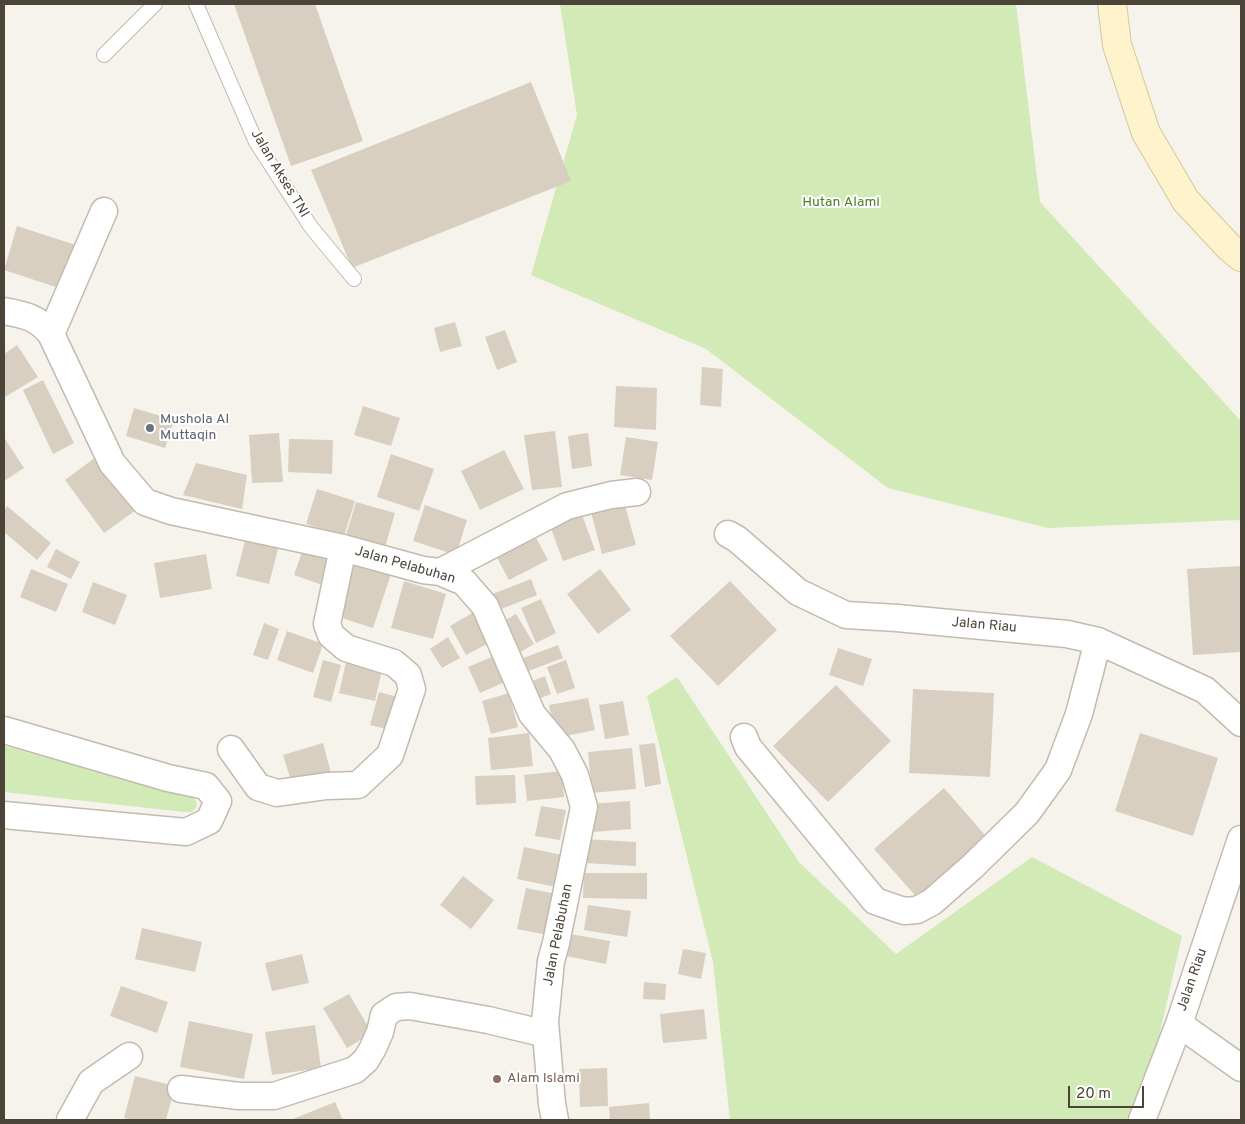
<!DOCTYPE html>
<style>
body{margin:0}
#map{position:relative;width:1245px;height:1124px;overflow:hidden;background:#f6f3ec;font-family:Overpass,sans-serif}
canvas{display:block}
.frame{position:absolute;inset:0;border:5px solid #4b4439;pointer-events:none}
.scale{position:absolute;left:1068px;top:1086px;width:76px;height:22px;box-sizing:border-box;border:2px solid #4b4439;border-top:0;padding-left:6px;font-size:15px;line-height:18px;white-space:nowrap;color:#4b4439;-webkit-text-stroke:4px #fff;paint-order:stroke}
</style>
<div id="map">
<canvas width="1245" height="1124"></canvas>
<div class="frame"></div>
<div class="scale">20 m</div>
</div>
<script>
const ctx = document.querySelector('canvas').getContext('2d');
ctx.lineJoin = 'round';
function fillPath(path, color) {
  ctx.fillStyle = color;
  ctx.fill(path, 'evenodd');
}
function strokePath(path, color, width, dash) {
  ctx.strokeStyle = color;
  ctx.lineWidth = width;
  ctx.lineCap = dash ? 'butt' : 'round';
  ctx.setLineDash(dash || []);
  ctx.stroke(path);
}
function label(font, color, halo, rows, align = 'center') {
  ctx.font = font + ' Overpass,sans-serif';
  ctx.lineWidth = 4;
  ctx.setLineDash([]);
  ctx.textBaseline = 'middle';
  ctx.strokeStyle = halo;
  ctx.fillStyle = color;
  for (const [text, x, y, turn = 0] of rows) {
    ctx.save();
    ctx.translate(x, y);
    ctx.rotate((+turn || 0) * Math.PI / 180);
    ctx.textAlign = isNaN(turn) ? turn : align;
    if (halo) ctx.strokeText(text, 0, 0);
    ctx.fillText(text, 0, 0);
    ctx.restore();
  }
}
const green = new Path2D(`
 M560,4H1016L1040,202L1241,421V523L1239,520L1048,528L888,488L706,349L531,275L577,115Z
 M677,677L799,862L896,954L1032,857L1182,936L1140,1120H730L713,962L647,696Z
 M4,746L189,796L196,800L197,807L192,812H184L4,792Z`);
const building = new Path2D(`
 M234,4H315L363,141L291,166Z
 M531,82L571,181L352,268L311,170Z
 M17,226L79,246L65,290L4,270Z
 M455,322L462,346L440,352L434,328Z
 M505,330L517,362L497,370L485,337Z
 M17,345L38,377L5,397L4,354Z
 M702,367L723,369L721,407L700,405Z
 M43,380L74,443L53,454L23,390Z
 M616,386L657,388L656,430L614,427Z
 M363,406L400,418L391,446L354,435Z
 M134,408L174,420L165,448L126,436Z
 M555,431L562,487L532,490L524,435Z
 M279,433L283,482L252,483L249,435Z
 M588,433L592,466L572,469L568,436Z
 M4,437L24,468L4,481Z
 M626,437L658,442L652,480L620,475Z
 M289,439L333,440L332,474L288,472Z
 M504,450L524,489L480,510L461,471Z
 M391,454L434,469L419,511L377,497Z
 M96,457L136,510L104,533L65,480Z
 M196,463L247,475L242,509L183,495Z
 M317,489L355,501L344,536L306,524Z
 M356,502L395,513L385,547L346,535Z
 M624,502L636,545L602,554L591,512Z
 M425,505L467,520L456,555L413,541Z
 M7,506L51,543L37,560L4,532V511Z
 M582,515L595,550L563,561L550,526Z
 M533,532L548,560L509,580L494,552Z
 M246,537L279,545L269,584L236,576Z
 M304,546L338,559L328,587L294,575Z
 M56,549L80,562L71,579L47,567Z
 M206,554L212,589L160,598L154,563Z
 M350,561L391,574L373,628L332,615Z
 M1241,566V652L1193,655L1187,569Z
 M31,569L68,584L56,612L20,597Z
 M600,569L631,610L598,634L567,594Z
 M531,579L537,595L496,611L490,595Z
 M404,581L446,594L433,639L391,628Z
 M730,581L777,630L718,686L670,636Z
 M93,582L127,595L115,625L82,612Z
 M541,599L556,633L536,643L521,608Z
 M474,612L491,642L466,655L450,626Z
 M516,614L534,644L515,655L497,625Z
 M264,623L279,629L268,660L253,655Z
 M287,631L323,644L313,673L277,660Z
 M448,637L460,658L442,668L430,649Z
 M558,645L563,658L523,673L518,660Z
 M838,648L872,659L863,686L829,675Z
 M494,656L505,682L480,693L468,667Z
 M347,658L383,666L375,701L339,693Z
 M323,660L341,665L331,702L313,697Z
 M566,660L575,688L557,694L547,667Z
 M545,676L551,694L533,701L527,683Z
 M836,685L891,741L828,802L773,746Z
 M913,689L994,693L990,777L909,773Z
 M379,692L402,698L394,731L370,725Z
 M509,693L518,727L491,734L482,701Z
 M588,698L595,730L556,738L549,705Z
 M623,701L629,735L605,739L599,705Z
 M529,733L533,766L491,770L488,738Z
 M1140,733L1218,758L1193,836L1115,811Z
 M323,743L331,773L292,784L283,755Z
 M655,743L661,784L645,787L639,745Z
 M632,748L636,789L592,793L588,752Z
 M562,771L564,797L527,801L524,775Z
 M515,775L516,803L476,805L475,776Z
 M944,788L991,842L921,902L874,849Z
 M630,801L631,829L592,832L590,804Z
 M541,806L566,810L560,840L535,836Z
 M585,839L636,842V866L585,863Z
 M524,847L562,855L556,887L517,879Z
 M584,873H647V899L583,898Z
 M463,876L494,900L471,929L440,905Z
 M526,888L556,894L548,935L517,929Z
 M588,905L631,911L627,937L584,930Z
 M142,928L202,942L195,972L135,959Z
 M570,934L610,941L606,964L566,956Z
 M683,949L706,953L701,979L678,974Z
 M302,954L309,983L272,991L265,963Z
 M644,982L666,984L665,1000L643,999Z
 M121,986L168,1002L157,1033L110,1016Z
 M349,994L372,1033L347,1048L323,1008Z
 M704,1009L707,1039L663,1043L660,1014Z
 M189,1021L253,1034L244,1079L180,1067Z
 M315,1025L321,1068L272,1075L265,1032Z
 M607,1068L608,1106L580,1107L579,1069Z
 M135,1076L175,1086L166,1120H134L124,1118Z
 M335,1102L343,1120H293V1119Z
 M649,1103L650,1120H610L609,1107Z`);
const lane = new Path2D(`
 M196,4L256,142L311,227L354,279
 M104,55L155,4`);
const street = new Path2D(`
 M4,311C25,315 37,317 51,334L112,463L145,502L171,511L343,548L423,570L440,572L464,582L485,606L532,714L562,750L575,775L584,807L556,943L551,961L545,1022L552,1104L555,1120
 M51,334L104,211
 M728,534L737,539L798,592L846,615L897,618L1067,634L1098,641L1205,690L1241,723
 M440,572L567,506L611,495L637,492
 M4,730L168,778L206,786L218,801L209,821L186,832L4,815
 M744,737L748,747L875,901L904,911L917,910L932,902L973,866L1027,813L1058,770L1079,714L1098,641
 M231,749L258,787L277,793L327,786L358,785L390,755L412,689L408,675L394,663L346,648L331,635L327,624L343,548
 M1179,1024L1241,1068
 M181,1089L239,1096H274L355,1070L366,1060L373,1048L380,1032L384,1015L396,1007L410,1006L488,1020L546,1034
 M70,1120L91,1082L129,1056
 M1142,1120L1179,1024L1241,839`);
const secondary = new Path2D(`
 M1112,4L1117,45L1146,133L1186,201L1229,247L1241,257`);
const markers = [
 [150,428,5,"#6b7280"],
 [497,1079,5,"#8d6e63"]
];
const streetNames = [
 ["Jalan Akses TNI",279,174,59],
 ["Jalan Pelabuhan",405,566,16],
 ["Jalan Riau",984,626,5],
 ["Jalan Pelabuhan",559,935,-79],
 ["Jalan Riau",1193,980,-71]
];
const parkNames = [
 ["Hutan Alami",841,203]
];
const worshipNames = [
 ["Mushola Al",160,420],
 ["Muttaqin",160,436]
];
const educationNames = [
 ["Alam Islami",507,1079]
];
fillPath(green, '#d2eab5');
fillPath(building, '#d8cfc1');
strokePath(lane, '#c2bbae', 16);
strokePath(street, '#c2bbae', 29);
strokePath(secondary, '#d6c79b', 30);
strokePath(lane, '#fff', 14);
strokePath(street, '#fff', 26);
strokePath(secondary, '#fff3cd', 28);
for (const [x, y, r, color] of markers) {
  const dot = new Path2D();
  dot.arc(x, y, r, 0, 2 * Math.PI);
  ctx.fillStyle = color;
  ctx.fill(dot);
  strokePath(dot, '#fff', 2);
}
label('14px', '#4b4439', '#fff', streetNames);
label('14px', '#4a7f2a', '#fff', parkNames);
label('14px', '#5b616d', '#fff', worshipNames, 'left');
label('14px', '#785e54', '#fff', educationNames, 'left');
</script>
